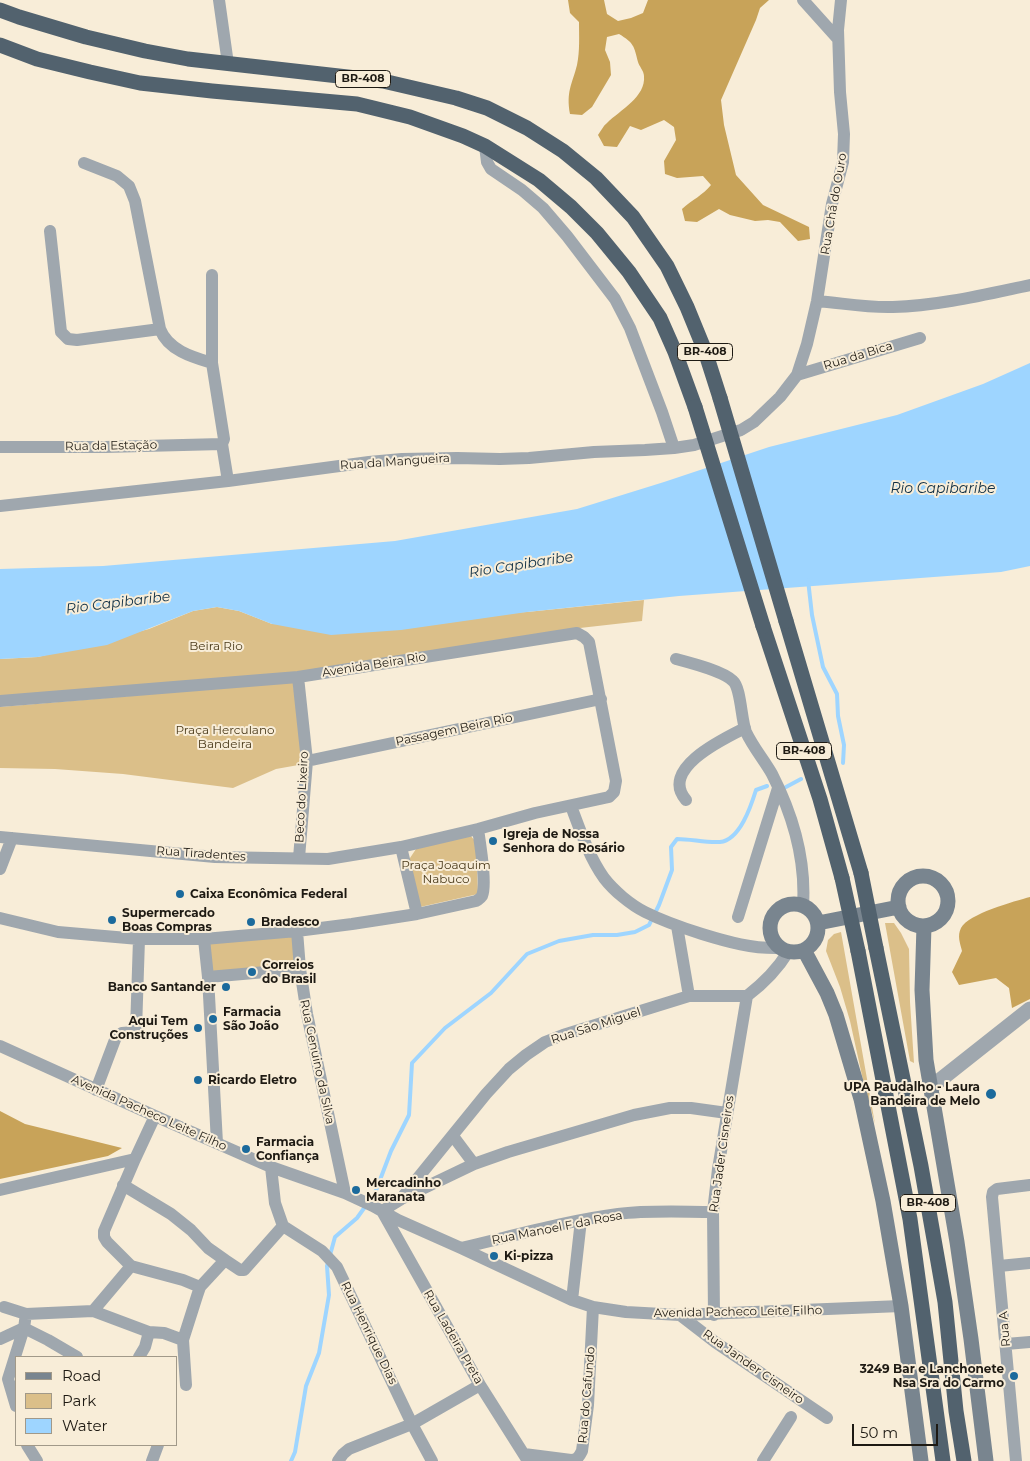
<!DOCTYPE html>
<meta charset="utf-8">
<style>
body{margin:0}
#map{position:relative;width:1030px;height:1461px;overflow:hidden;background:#f8edd8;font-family:Montserrat,sans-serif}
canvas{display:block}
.legend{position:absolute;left:15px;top:1356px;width:162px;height:90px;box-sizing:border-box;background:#f8edd8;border:1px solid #a19989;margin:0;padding:6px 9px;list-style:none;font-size:15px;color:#1e1a13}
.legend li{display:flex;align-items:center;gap:10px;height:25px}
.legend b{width:25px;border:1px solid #a19989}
.scale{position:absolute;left:852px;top:1424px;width:86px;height:22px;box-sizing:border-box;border:2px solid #1e1a13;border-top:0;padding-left:6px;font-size:15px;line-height:18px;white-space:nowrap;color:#1e1a13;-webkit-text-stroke:4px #f8edd8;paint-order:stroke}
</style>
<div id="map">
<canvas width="1030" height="1461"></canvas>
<ul class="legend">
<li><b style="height:6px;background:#79858f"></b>Road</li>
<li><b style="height:14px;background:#dbbf89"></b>Park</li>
<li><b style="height:14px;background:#9ed5ff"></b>Water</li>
</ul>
<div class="scale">50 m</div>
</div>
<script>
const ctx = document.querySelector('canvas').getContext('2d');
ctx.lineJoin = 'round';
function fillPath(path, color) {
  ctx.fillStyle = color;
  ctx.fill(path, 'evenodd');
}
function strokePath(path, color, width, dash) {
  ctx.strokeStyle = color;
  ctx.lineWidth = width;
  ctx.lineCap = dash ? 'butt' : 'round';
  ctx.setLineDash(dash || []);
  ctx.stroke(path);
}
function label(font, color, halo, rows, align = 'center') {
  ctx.font = font + ' Montserrat,sans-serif';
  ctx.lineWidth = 4;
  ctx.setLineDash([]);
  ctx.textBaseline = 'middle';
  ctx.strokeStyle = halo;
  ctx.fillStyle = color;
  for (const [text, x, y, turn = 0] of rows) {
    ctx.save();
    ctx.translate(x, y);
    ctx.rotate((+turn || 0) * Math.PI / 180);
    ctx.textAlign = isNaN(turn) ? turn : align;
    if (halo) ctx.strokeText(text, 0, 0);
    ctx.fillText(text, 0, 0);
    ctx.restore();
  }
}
const green = new Path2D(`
 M644,600L642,621L571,629L298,677L0,702V659L38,657L149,629L193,611L217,607L239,611L272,624L527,612Z
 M293,682L304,764L276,769L233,788L123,774L55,769L0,768V707Z
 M470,835L476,842L478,894L420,907L408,861L416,849Z
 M885,923H894L901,933L909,949L910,1002L914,1063L910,1061Z
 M297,931L300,969L208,977L204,939Z
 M841,932L875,1124L863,1080L850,1021L840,987L826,951L828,940L834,934Z`);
const forest = new Path2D(`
 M568,0H604L607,14L618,21L631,18L643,13L648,0H769L760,8L756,20L721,100L724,125L736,175L763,205L809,227L810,239L798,241L780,222L768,220L755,221L730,215L719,209L697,222L685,221L682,209C692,200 703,195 711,185L703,176L677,178L665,174L664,161L676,140L674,127L664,120L641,130L630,126L617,147L604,146L598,135C601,131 603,126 607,123C620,110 646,97 644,76C644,71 639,66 638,62C634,46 634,43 619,34L607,37L605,50L610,62L611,75L592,107L582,115L570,114C566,91 572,85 577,65C580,51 579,36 579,22L570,13Z
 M1030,897V999L1012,1008L1009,988L996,978L959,985L952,972L962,951C960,943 957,936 961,928C968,914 1015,901 1030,897Z
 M0,1111L25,1124L122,1148L108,1156L0,1179Z`);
const water = new Path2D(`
 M1030,363V566L1001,572L679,596L527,612L401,630L331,635L272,624L239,611L217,607L193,611L107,645L38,657L0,659V569L103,566L395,541L577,509L664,482L769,447L897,415L983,384Z`);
const stream = new Path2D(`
 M808,580L812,615L823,667L837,694L838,716L844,745L843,763
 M786,787L801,779
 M291,1461L295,1452L306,1386L319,1353L329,1295L327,1266L335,1237L357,1218L375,1193L391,1151L409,1115L412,1063L445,1028L491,993L527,954L559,941L593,935H617L635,932L649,925L659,905L672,870L671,847L677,839C691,839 706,843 720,842C740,840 751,806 756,790L767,786`);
const minor = new Path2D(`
 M219,0L228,64
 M803,0L838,39
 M485,146L487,162L491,169L522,190L543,208L567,236L615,299L630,328L662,412L674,448
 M84,163L117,176L129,186L135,201L160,329C168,350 192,357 212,363L224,439L222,444L228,481
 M50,231L61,332L68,339L77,340L160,329
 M817,301C842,303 868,308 893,307C938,306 987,294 1030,285
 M212,363V275
 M797,375L920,338
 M0,447H105L222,444
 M0,506L228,481L369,462L402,459L457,458L500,459L529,458L594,452L645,450L674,448L694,445L741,430L754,422L780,397L797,375L807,344L817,301L832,204L843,162L844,134L840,92L838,30L841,0
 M676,659C691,663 723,671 733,681C741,688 741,719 746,732C753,747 764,760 772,774C793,815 806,860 803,906
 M298,677L307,761L299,858
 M0,701L298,677L577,633L584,637L589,642L616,781L614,792L609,797L535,813L478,829L401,847L328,859L215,857L0,837
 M307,761L601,699
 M686,800C659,769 723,739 745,728
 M571,806C580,830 589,857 604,878C614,891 631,905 645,912C663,921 683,928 702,934C728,942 753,949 780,948
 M401,847L417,914
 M0,869L12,838
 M738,917L778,788
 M0,918L58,932L139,939H204L297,931L352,924L417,914L476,901C479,899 480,899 482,896C487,884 480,844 478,829
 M677,926L689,996
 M297,931L300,969L307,1014L345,1193
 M204,939L208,977L217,1143
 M208,977L300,969
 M747,996C764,983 777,970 788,952
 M0,1046L155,1116L271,1167L345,1193L373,1206L398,1220L461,1248L572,1300L593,1307L626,1312L680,1315L901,1306
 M96,1090L116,1037L122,1033L134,1032L136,1030L139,939
 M453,1136L474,1164
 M135,1159L104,1231V1237L107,1242L131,1266L183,1280L200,1287
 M123,1185L171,1214L191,1230L208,1248L225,1260
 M0,1190L135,1159L155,1116
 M403,1198L474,1164L508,1152L634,1115L670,1108H691L727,1113
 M283,1226L322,1251L337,1267L412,1424L432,1461
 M461,1248C513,1236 565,1221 618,1214C649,1210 682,1212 713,1212
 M999,1266L1030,1263
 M572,1300L581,1220
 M4,1307L26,1314L93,1311L149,1332L164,1333L183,1340
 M93,1311L131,1266
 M680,1315L715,1342L827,1418
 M714,1315L713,1212L718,1169L747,996
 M0,1339L24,1328L48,1340L77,1357
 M1006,1344L1030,1342
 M139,1357L145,1347L149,1332
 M186,1385L183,1340L197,1296L200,1287L225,1260L240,1270H244L283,1226L275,1203L271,1167
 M16,1406L8,1379L24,1328L26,1314
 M27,1445L37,1461
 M524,1454L571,1460C577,1460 579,1457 582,1451L588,1405L593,1307
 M152,1461L158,1445
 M338,1461L343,1454L349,1449L412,1424L480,1385
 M528,1461L480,1385L382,1211L400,1200L486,1094L509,1069L526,1055L545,1042L563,1035L689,996H747
 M763,1461L791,1417
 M1016,1461L992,1197L993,1192L997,1189L1030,1185`);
const tertiary = new Path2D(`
 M930,1088L1030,1009`);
const secondary = new Path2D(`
 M898 901a25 25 0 1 1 50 0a25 25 0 1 1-50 0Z
 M770 928a24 24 0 1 1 48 0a24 24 0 1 1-48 0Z
 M818,923L899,907
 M924,926L922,990L926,1060L957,1242L971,1339L986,1461
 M804,950L827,993L836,1015L861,1099L883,1201L901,1306L921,1461`);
const trunk = new Path2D(`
 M0,10L19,17L86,37L145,51L188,59L383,81L456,98L487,108L527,128L563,151L596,178L633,217L667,266L687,307L705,351L720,398
 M0,45L37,59L90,72L140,83L212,91L357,104L410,117L463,136L485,146L539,180L571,207L597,233L629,272L660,318L675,352L695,407
 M786,621L861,873
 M763,626L820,799L842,878
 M876,948L921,1166L938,1262L945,1302L956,1411L964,1461
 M858,951L910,1219L943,1461`);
const trunkBridge = new Path2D(`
 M720,398L786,621
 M695,407L763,626
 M861,873L876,948
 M842,878L858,951`);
const markers = [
 [493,841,5,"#1b6a9c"],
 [180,894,5,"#1b6a9c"],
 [112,920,5,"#1b6a9c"],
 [251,922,5,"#1b6a9c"],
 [252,972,5,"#1b6a9c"],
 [226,987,5,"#1b6a9c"],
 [213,1019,5,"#1b6a9c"],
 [198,1028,5,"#1b6a9c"],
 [198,1080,5,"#1b6a9c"],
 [991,1094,6,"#1b6a9c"],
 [246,1149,5,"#1b6a9c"],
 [356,1190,5,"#1b6a9c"],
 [494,1256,5,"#1b6a9c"],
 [1014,1376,5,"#1b6a9c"]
];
const shields = [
 [363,79,55],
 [705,352,55],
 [804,751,55],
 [928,1203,55]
];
const shieldNames = [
 ["BR-408",363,79],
 ["BR-408",705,352],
 ["BR-408",804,751],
 ["BR-408",928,1203]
];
const streetNames = [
 ["Rua Chã do Ouro",834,204,-80],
 ["Rua da Bica",858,356,-17],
 ["Rua da Estação",111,446,-1],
 ["Rua da Mangueira",395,462,-4],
 ["Avenida Beira Rio",374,665,-9],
 ["Passagem Beira Rio",454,730,-12],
 ["Beco do Lixeiro",302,797,-87],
 ["Rua Tiradentes",201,854,4],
 ["Rua São Miguel",596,1026,-18],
 ["Rua Genuino da Silva",317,1062,78],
 ["Avenida Pacheco Leite Filho",149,1113,24],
 ["Rua Jader Cisneiros",722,1154,-82],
 ["Rua Manoel F da Rosa",557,1228,-11],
 ["Avenida Pacheco Leite Filho",738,1312,-1],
 ["Rua A",1005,1329,-95],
 ["Rua Henrique Dias",369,1333,64],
 ["Rua Ladeira Preta",453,1337,60],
 ["Rua Jander Cisneiro",753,1367,35],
 ["Rua do Cafundo",587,1395,-85]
];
const parkNames = [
 ["Beira Rio",216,646],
 ["Praça Herculano",225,730],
 ["Bandeira",225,744],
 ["Praça Joaquim",446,865],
 ["Nabuco",446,879]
];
const poiNames = [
 ["Igreja de Nossa",503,834],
 ["Senhora do Rosário",503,848],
 ["Caixa Econômica Federal",190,894],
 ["Supermercado",122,913],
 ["Boas Compras",122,927],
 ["Bradesco",261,922],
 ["Correios",262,965],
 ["do Brasil",262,979],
 ["Banco Santander",216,987,"right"],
 ["Farmacia",223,1012],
 ["São João",223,1026],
 ["Aqui Tem",188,1021,"right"],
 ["Construções",188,1035,"right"],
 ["Ricardo Eletro",208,1080],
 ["UPA Paudalho - Laura",980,1087,"right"],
 ["Bandeira de Melo",980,1101,"right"],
 ["Farmacia",256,1142],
 ["Confiança",256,1156],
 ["Mercadinho",366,1183],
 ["Maranata",366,1197],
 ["Ki-pizza",504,1256],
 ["3249 Bar e Lanchonete",1004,1369,"right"],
 ["Nsa Sra do Carmo",1004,1383,"right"]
];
const waterNames = [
 ["Rio Capibaribe",943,489],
 ["Rio Capibaribe",521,565,-9],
 ["Rio Capibaribe",118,603,-7]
];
fillPath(green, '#dbbf89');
fillPath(forest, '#c8a359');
fillPath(water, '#9ed5ff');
strokePath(stream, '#9ed5ff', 4);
strokePath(minor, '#9fa7ae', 12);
strokePath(tertiary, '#9fa7ae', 15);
strokePath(secondary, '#79858f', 15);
strokePath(trunk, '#52626e', 15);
strokePath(trunkBridge, '#52626e', 15);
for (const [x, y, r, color] of markers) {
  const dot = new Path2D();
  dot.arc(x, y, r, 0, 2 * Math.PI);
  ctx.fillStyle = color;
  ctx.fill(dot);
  strokePath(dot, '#f8edd8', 2);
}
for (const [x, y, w] of shields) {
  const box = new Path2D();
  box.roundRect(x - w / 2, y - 8.5, w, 17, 4);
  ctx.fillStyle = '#f8edd8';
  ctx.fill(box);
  strokePath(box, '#1e1a13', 1);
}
label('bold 11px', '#1e1a13', null, shieldNames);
label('12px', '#1e1a13', '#f8edd8', streetNames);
label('12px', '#4a3a1a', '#f8edd8', parkNames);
label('bold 12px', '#1e1a13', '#f8edd8', poiNames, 'left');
label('italic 14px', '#113045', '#f8edd8', waterNames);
</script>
